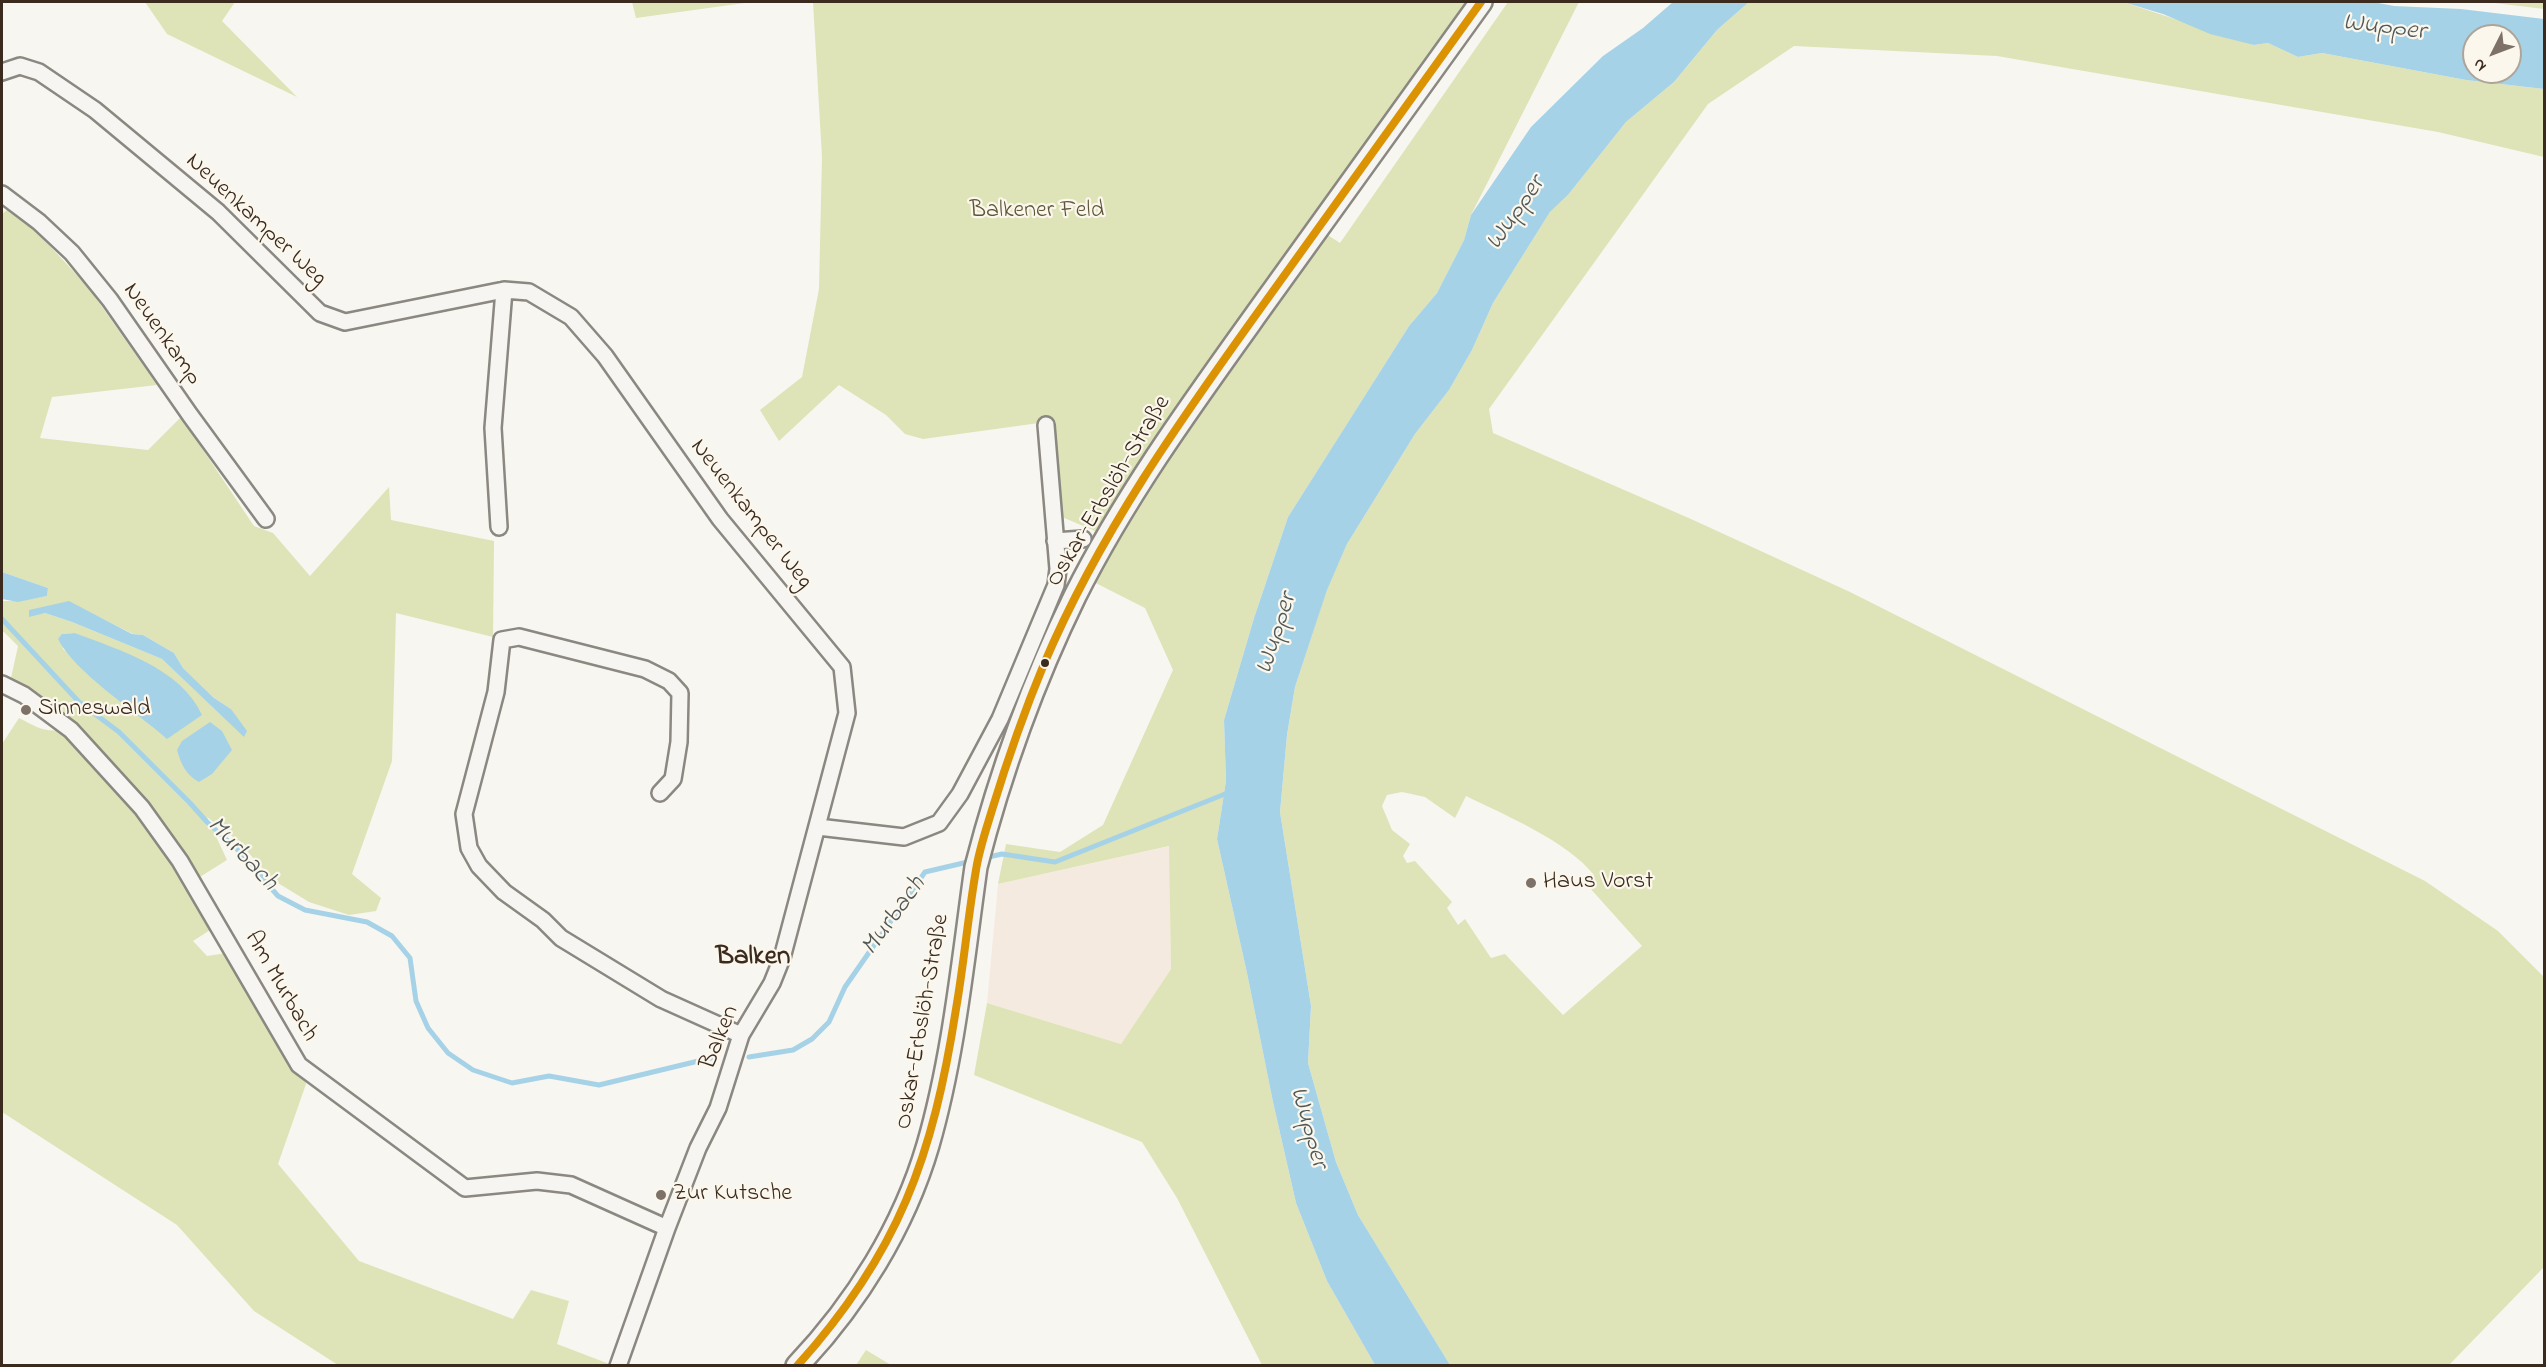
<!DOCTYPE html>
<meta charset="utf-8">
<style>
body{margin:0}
#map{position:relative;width:2546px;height:1367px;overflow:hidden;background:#f8f6f0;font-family:"Indie Flower",sans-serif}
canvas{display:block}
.frame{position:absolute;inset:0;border:3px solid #3b2a1e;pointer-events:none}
.north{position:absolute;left:2462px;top:24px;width:60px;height:60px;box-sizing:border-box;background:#fbf7ec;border:2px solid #aea59a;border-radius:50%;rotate:228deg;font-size:16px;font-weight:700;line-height:24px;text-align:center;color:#3b2a1e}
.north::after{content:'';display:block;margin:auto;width:21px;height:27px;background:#7d7168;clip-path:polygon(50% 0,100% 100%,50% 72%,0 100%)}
</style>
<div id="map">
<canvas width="2546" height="1367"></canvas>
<div class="frame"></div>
<div class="north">N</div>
</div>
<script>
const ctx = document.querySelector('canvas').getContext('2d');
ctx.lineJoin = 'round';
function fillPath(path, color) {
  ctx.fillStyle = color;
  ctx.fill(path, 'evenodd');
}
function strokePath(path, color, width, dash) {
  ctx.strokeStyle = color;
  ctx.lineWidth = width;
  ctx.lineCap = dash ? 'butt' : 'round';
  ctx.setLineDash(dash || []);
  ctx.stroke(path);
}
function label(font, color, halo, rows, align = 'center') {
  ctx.font = font + ' "Indie Flower",sans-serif';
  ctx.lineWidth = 4.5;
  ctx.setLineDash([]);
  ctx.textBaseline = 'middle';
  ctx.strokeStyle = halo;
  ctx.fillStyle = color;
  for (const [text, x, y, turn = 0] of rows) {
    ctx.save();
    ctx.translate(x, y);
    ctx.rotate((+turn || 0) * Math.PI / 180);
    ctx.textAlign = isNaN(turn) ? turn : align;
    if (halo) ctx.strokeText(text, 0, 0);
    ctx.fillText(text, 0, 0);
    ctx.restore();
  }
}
const built = new Path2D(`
 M1170,846L1171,969L1121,1044L987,1003L998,884Z`);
const green = new Path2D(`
 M145,2H235L222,21L297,97L167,34Z
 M632,2H752L636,18Z
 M813,2H1471L1311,224L1340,243L1508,2H1579L1471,215L1464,240L1437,293L1409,326L1288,517L1254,618L1224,720L1226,781L1217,839L1247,973L1273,1102L1296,1203L1327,1281L1375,1365H1262L1177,1198L1142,1142L974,1075L987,1003L1121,1044L1171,969L1169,846L998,884L1006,844L1060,852L1103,825L1173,670L1145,608L1074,572L1095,531L1062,517L1061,512H1059L1051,424L1039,423L923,439L905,434L886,415L839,385L779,441L760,410L802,377L819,289L822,157Z
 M1749,2H2123L2254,45L2268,43L2298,57L2322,53L2466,80L2544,89V157L2438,132L1997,56L1794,46L1708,104L1489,409L1493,433L1691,519L1850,592L2425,881L2498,931L2544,977V1267L2449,1365H1450L1358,1215L1336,1162L1308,1063L1311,1006L1280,812L1287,735L1295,687L1327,589L1347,544L1415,434L1449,390L1472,350L1493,303L1550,212L1568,195L1626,122L1674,82L1717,30ZM1402,792L1425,797L1455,818L1466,796C1505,815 1567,841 1594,875L1589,887L1642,946L1563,1015L1505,954L1491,958L1465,919L1458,925L1447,908L1452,902L1415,861L1407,863L1403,856L1410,844L1392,830L1382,806L1387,795Z
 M2486,2H2544V9Z
 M8,209L36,231L88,287L157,385L52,397L40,438L148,450L181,417L254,526L273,533L310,576L389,487L391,520L494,541L493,637L396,613L392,761L352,874L381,898L376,911L349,915L309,902L273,880L237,840L207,817L227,860L187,885L215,927L193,941L207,956L227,953L293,1045L306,1084L278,1164L359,1261L513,1319L531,1290L569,1301L557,1344L612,1365H338L254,1311L177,1225L2,1112V744L19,718C38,728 47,734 69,728L66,719L11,678L18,646L4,632L2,633V601H20L47,596L48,588L2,572V214ZM69,602L133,634L143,635L174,653L183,668L214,698L231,709L244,736L162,659L72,622L45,613ZM75,633L158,669L140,715L118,699L63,649L62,634Z
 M866,1350L891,1365H856Z`);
const water = new Path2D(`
 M1673,2H1749L1717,30L1674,82L1626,122L1568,195L1550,212L1493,303L1472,350L1449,390L1415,434L1347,544L1327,590L1295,687L1287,735L1280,812L1311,1006L1308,1063L1336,1162L1358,1215L1450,1365H1375L1327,1281L1296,1203L1273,1102L1247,973L1217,839L1226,781L1224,720L1254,618L1288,517L1409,326L1437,293L1464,240L1471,215L1531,127L1603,56L1643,28Z
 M2123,2H2373L2394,6L2461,9L2544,19V89L2466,80L2322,53L2298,57L2268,43L2254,45L2210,34L2163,14ZM2474,36H2510V72H2474Z
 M2,572L48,588L47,596L18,602L2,599Z
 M69,601L132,634L143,635L174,653L183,668L214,698L231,709L247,731L244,737L162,659L72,622L45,613L29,617V610Z
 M75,633C119,650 181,668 202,715L167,739C137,712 75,673 58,639L62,634Z
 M210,722L222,731L232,750L212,774L199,782C186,775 181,764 177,750L182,741Z`);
const stream = new Path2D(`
 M2,619L79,702L119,732L190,803L207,822L237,849L278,896L305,910L367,922L392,936L410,958L416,1001L428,1028L448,1053L473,1070L512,1083L549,1076L599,1085L715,1057
 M984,858L1002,854L1055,862L1230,792
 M749,1057L793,1050L812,1039L829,1022L845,987L925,872L972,861`);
const minor = new Path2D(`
 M2,72L20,66L39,72L95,110L218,212L320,313L345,322L504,290L529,292L571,317L605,356L720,519L842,667L847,713L782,958L772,983L741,1035L718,1108L698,1148L667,1228L618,1366
 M2,194L39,222L72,253L110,300L190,415L266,519
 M499,527L493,428L504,290
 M1055,541L1083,539
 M2,684L24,695L71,730L142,808L180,861L299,1065L465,1188L537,1181L571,1185L667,1228
 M660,793L673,779L679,742L680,693L669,681L645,669L519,637L502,640L496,692L464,814L469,848L479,866L504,892L543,920L561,938L661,999L741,1035
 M818,827L904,837L939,823L960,794L1000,719L1056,585L1058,569L1046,425`);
const secondary = new Path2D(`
 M797,1366C856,1304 904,1227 928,1145C954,1055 963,959 976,867C1000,774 1033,682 1075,596C1127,492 1197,397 1265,302C1337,202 1409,102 1481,2`);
const bus1 = new Path2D(`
 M797,1366C899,1253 933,1156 956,1009C964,963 968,916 976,870C979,850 986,830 992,810C1007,761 1024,712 1044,664C1099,534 1181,419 1263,305C1335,204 1408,103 1481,2`);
const markers = [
 [1045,663,5,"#3b2a1e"],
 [26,710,6,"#7d7168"],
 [1531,883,6,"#7d7168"],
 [661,1195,6,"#7d7168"]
];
const parkNames = [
 ["Balkener Feld",1037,212]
];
const streetNames = [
 ["Neuenkamper Weg",255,221,43],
 ["Neuenkamp",161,335,55],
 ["Oskar-Erbslöh-Straße",1110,492,-59],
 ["Neuenkamper Weg",750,515,52],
 ["Am Murbach",280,987,60],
 ["Oskar-Erbslöh-Straße",924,1022,-80],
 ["Balken",721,1038,-68]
];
const poiNames = [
 ["Sinneswald",38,710],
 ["Haus Vorst",1543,883],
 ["Zur Kutsche",673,1195]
];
const waterNames = [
 ["Wupper",2384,29,7],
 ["Wupper",1517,214,-55],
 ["Wupper",1278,634,-72],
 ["Murbach",241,855,47],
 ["Murbach",895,917,-54],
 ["Wupper",1307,1128,74]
];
const quarterNames = [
 ["Balken",753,959]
];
fillPath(built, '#f5eae0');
fillPath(green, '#dee4b7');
fillPath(water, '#a6d2e7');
strokePath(stream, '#a6d2e7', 5);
strokePath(minor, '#8b8781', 20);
strokePath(secondary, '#8b8781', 26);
strokePath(minor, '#f6f5f1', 15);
strokePath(secondary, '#f6f5f1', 21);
strokePath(bus1, '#db9304', 8);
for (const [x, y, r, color] of markers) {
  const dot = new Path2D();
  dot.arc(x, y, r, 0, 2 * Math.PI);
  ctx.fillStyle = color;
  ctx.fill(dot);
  strokePath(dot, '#fbf7ec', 2);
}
label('24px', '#5e5538', '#fbf7ec', parkNames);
label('24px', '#3b2a1e', '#fbf7ec', streetNames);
label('24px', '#3b2a1e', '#fbf7ec', poiNames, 'left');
label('italic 26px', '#515859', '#fbf7ec', waterNames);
label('bold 27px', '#3b2a1e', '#fbf7ec', quarterNames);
</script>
